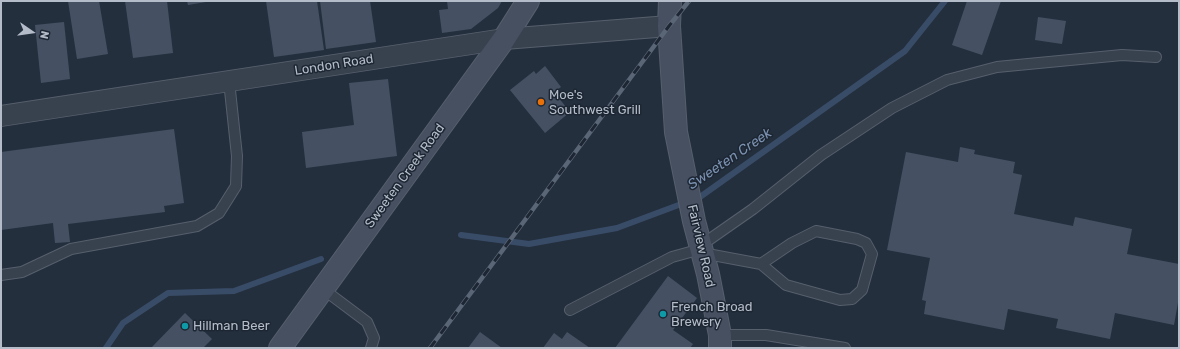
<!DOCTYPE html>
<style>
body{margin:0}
#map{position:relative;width:1180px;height:349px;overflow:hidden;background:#242f3e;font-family:Rubik,sans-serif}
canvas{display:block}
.frame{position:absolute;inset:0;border:2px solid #b4bcc9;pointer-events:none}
.north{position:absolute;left:12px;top:12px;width:40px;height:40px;-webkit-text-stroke:3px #1d2633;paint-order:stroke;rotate:103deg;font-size:11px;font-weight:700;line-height:16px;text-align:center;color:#b4bcc9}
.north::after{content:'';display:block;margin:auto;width:14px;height:18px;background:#b4bcc9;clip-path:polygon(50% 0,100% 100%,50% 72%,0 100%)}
</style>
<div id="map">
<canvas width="1180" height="349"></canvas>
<div class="frame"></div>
<div class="north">N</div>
</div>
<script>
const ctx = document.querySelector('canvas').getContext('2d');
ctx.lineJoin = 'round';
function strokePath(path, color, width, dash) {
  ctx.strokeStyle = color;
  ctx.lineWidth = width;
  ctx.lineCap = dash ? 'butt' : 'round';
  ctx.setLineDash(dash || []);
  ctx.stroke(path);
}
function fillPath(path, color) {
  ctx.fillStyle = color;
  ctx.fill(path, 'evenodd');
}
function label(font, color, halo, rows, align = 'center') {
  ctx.font = font + ' Rubik,sans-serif';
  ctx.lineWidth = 3;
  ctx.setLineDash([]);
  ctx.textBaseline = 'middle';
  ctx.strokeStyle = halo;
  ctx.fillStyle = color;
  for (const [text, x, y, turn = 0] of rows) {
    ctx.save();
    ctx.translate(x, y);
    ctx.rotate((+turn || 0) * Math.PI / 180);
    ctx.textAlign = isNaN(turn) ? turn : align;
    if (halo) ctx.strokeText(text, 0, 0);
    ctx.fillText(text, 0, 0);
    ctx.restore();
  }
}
const stream = new Path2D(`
 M461,235L529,244L617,228L700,197L905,51L945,1
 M106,348L123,323L168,293L234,291L321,259`);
const building = new Path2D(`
 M68,1H99L108,54L77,59Z
 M125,1H167L173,53L133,58Z
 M187,1H206V2L188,5Z
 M266,1H317L324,50L274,57Z
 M320,1H370L376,42L326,49Z
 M447,1H502L498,8L471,29L442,33L439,10L448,9Z
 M967,1H1001L982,55L952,45Z
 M1038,17L1066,21L1062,44L1035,40Z
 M64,22L70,79L41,83L35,25Z
 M545,66L561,87L554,92L570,112L545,133L510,90L534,71L536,74Z
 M388,79L397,156L306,168L302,132L354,125L349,83Z
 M174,129L184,203L164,206L165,212L68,224L70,242L55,243L53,223L1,230V152Z
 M960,147L975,150L974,154L1015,162L1013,173L1022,175L1014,214L1073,226L1075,217L1132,229L1127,254L1179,264V297L1174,325L1115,313L1110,339L1056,328L1058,319L1008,309L1004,330L924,314L926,301L922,300L930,258L887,250L906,152L958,162Z
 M668,276L697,298L673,330L693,344L690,348H615Z
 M185,313L212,339L203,348H151Z
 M480,332L502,348H468Z
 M567,332L590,348H543L554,333L562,339Z`);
const lane = new Path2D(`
 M700,246L753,209L821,155L892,108L947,80L997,67L1122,55L1156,57
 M702,253L761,264L786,285L840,300L852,299L862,290L872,254L866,243L857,239L816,231L792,243L761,264
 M1,275L22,272L71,249L197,226L219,213L236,186L237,156L229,81
 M323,289L367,322L374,338L371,348
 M570,310L672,257L701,249
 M720,335H766L845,348`);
const street = new Path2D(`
 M1,116L504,39L669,26`);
const secondary = new Path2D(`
 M670,1L669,26L676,132L694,221L708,274L720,335V348
 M280,348L504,39L528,1`);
const rail = new Path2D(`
 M430,348L669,26L689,1`);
const markers = [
 [541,102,4,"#e8710a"],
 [663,314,4,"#0f9aa8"],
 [185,326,4,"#0f9aa8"]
];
const streetNames = [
 ["London Road",334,65,-9],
 ["Sweeten Creek Road",405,176,-54],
 ["Fairview Road",701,246,77]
];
const poiNames = [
 ["Moe's",549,95],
 ["Southwest Grill",549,110],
 ["French Broad",671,307],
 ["Brewery",671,322],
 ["Hillman Beer",193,326]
];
const waterNames = [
 ["Sweeten Creek",730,159,-34]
];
strokePath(stream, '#394c67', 6);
fillPath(building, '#455162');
strokePath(lane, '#565f6c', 12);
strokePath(street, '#565f6c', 22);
strokePath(secondary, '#565f6c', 24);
strokePath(lane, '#38414e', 10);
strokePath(street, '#38414e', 20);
strokePath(secondary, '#465061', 22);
strokePath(rail, '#5a6575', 4.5);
strokePath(rail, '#1d2633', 3, [9]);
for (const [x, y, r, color] of markers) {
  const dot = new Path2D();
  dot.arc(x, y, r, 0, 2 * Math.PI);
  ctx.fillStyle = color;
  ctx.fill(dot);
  strokePath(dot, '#1d2633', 1.5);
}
label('13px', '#b4bcc9', '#1d2633', streetNames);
label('13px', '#b4bcc9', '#1d2633', poiNames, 'left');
label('italic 14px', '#7c92b1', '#1d2633', waterNames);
</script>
